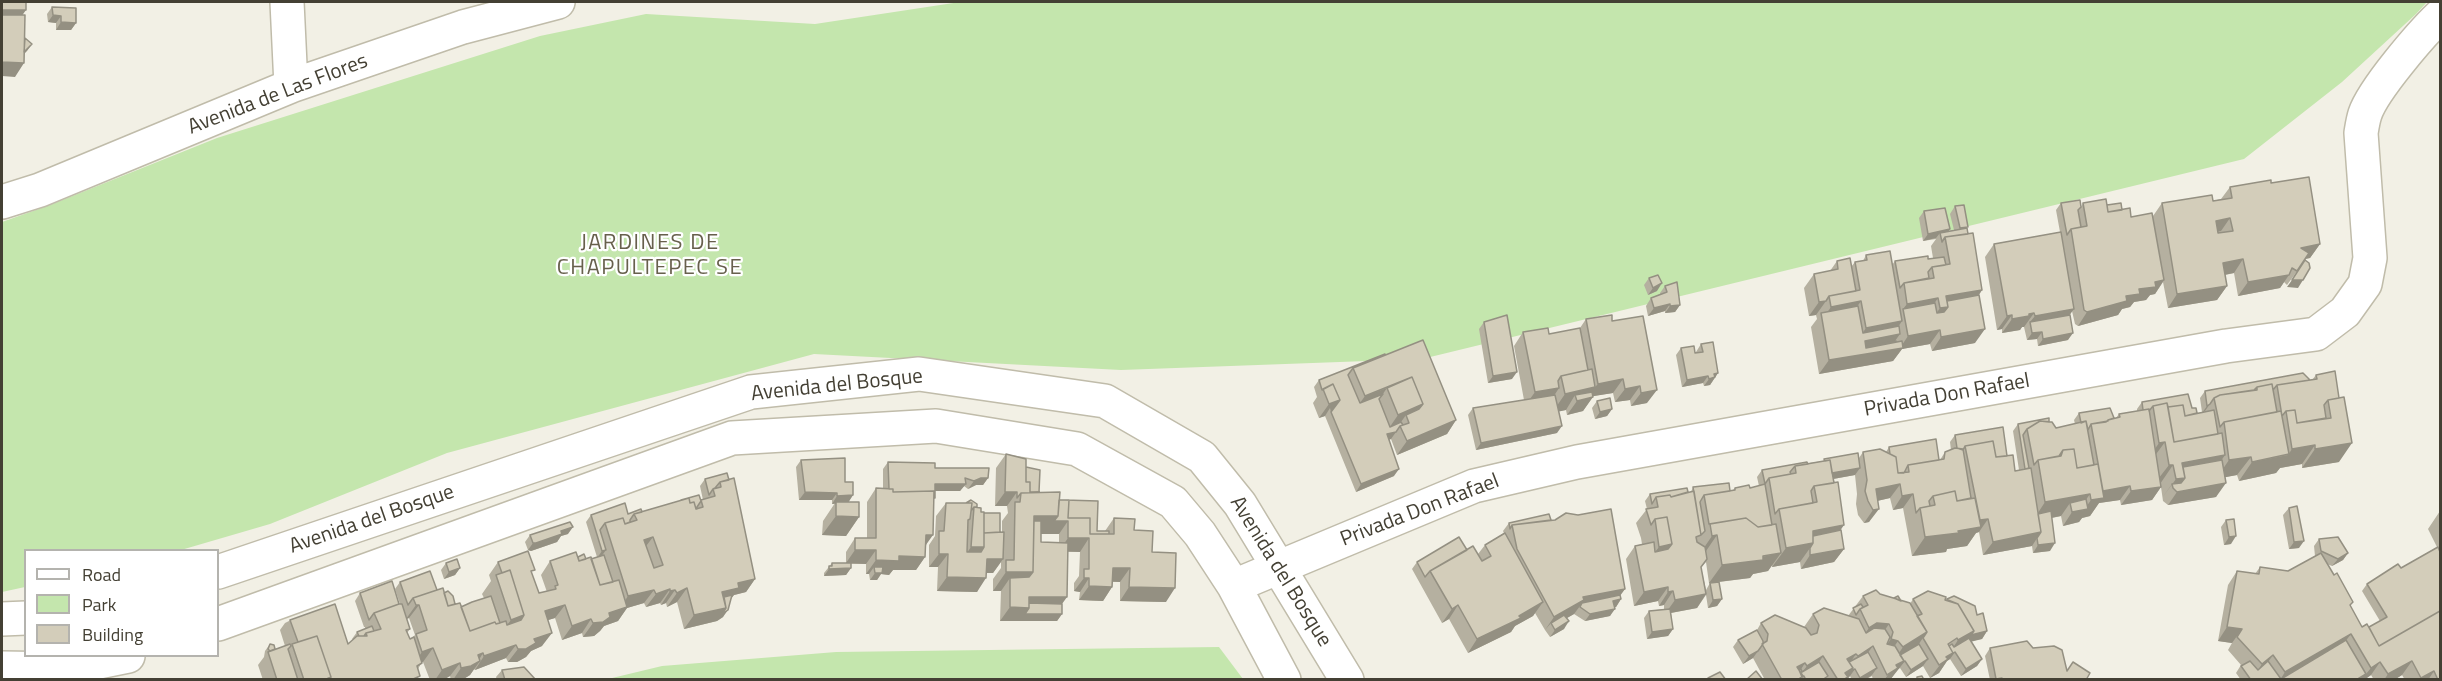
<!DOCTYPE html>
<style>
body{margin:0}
#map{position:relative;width:2442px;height:681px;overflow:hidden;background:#f2f0e5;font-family:"Titillium Web",sans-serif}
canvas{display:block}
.frame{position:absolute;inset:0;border:3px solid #444034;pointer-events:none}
.legend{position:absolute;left:24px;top:549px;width:195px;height:108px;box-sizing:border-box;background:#fff;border:2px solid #b4b3ae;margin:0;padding:8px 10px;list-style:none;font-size:18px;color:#444034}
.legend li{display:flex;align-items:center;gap:12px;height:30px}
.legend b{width:30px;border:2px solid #b4b3ae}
</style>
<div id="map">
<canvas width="2442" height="681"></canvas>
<div class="frame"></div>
<ul class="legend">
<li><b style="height:8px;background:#fff"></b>Road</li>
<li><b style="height:16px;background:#c4e6ad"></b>Park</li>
<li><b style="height:16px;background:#d3cdba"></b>Building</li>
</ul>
</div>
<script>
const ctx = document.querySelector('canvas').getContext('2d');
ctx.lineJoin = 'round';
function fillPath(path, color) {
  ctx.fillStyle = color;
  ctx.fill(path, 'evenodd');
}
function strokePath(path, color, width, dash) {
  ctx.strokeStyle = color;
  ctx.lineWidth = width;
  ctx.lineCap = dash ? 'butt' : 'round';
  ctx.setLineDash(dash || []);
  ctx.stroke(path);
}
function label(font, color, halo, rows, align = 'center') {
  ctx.font = font + ' "Titillium Web",sans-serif';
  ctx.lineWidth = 4.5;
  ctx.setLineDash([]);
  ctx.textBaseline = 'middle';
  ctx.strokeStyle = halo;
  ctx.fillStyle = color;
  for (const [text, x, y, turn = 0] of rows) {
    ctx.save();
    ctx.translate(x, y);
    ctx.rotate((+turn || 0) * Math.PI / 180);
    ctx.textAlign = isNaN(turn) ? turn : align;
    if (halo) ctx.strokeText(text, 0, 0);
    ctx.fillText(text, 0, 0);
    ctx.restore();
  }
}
const green = new Path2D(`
 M960,2H2427L2416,14L2342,82L2244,159L1422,359L1121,370L814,354L447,453L270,524L181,550H26L25,587L2,592V222L50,205L217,138L540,36L646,14L815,24Z
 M1219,647L1243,679H608L662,666L836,652Z`);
const minor = new Path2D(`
 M287,2L291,86
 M2,202L40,190L291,86L463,27L558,2
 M218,572L751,392L919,374L1105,401L1202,457L1240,504L1347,680
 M1234,586L1474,486L1577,462L2226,346L2316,334L2345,312L2365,284L2370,258L2361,133C2362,127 2363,120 2365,114C2373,90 2421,34 2440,16
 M2,619L26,618
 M218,624L732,438L936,426L1077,449L1173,502L1200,534L1234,586L1284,680
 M2,668L65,669L128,656`);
const wall = new Path2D(`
 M52,7L76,23L71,30H56V23L48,22L47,14Z
 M2271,183L2320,244L2310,258L2306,259L2287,285L2284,282L2280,288L2238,296L2234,273L2225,275L2227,286L2217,300L2168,308L2163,282L2155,294L2150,295L2146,300L2134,302L2130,307L2122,309L2118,315L2078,326L2075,324L2072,311L2070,315L2068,340L2038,346L2037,339L2027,340L2024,327H2022L2020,330L2002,333V329L1997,330L1985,257L1994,244L2060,232L2056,210L2061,203L2081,207L2083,203L2107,205L2122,210L2131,217L2153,216L2162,203L2213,201L2221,199L2230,187Z
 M1955,206L1967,228L1982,290L1979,295L1975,343L1932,351L1930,344L1902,349L1893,361L1819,374L1811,327L1817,319L1816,315L1809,316L1804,288L1814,274L1830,271L1837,261L1851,267L1855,262L1863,261L1866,255L1892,265L1895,261L1933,258L1931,246L1936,239L1923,241L1919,218L1924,211L1948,231L1954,230L1950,214Z
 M1649,278L1657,291L1648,295L1644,285Z
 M1665,286L1680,305L1675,312L1665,313V311L1648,316L1646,306L1651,298L1660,294V293Z
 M1586,319L1612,321L1647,403L1631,406L1630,400L1615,402L1613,393L1593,396L1583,411L1567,415L1566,410L1559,411L1557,433L1476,450L1468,415L1473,408L1524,400L1514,346L1523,332L1549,334L1580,328Z
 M1484,322L1512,379L1488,383L1479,329Z
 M1701,344L1718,373L1710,385L1704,386L1703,383L1682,387L1676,355L1681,348L1696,353V352Z
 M1385,355L1456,420L1447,434L1397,455L1391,439L1389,440L1394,476L1356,492L1325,416L1319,418L1313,403L1317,397L1314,387L1319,380Z
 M2335,371L2339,462L2302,468V464L2280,468L2276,473L2239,481L2237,475L2225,477L2216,497L2168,505L2163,501L2161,487L2152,500L2121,505L2120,500L2099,503L2090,516L2082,518L2079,522L2063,526L2061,516L2052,518L2050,551L2033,553L2032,546L1983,555L1979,532L1976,533L1967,546L1947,549L1946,552L1912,556L1903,508L1893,510L1890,498L1877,501L1869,522L1864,523L1858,515L1856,504L1857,494L1855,475L1833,479L1844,549L1834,562L1801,569L1800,562L1772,567V565L1768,571L1753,574L1750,578L1719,582L1722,599L1717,606L1708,608L1706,595L1697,608L1671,613L1673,629L1668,636L1647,639L1644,618L1649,611L1664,609V605L1659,606L1658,601L1634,606L1626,559L1635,546L1642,544L1641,538L1636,523L1647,509L1645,501L1650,494L1688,492H1691L1693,487L1730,491L1733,490L1735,488H1750L1759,486L1757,477L1762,470L1823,461L1824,459L1859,458L1863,452H1886L1889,447L1940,460L1945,452L1951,450L1950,442L1955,435L2007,456L2015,471L2019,470L2013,431L2018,424L2049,422L2056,428L2075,424L2074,420L2079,413L2114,418H2116L2119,414L2137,411V409L2142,402L2192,408L2197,413L2202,412L2200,398L2205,391L2310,380H2312L2316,375ZM1706,562L1709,583H1710L1706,590L1701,567Z
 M1597,401L1612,409L1607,416L1595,419L1592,408Z
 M1006,454L1026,467L1039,493L1059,500L1097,531H1105L1114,518L1134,530L1152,552L1166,602L1120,601V582H1113L1112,587L1103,601L1079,600L1080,592L1074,591V583L1079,576L1080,552H1068L1062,604V614L1057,621H1000L1001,591H993V579L1001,568V562L993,573H986L977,592L937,591L938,567H929V545L935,536L936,516L946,503L977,507L1000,532H1002V521L1008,513L1007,506H995L996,468ZM1041,534H1059V543L1041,542Z
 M801,460L845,482L853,495L848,502L859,517L846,536L822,535L823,521L835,503L832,504V500H799L796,467Z
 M888,462L988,478L983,485H976L968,489L964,486L960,491H935L926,546L925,557L916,570H893L889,575L881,574L877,580H870L869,574H866V564H851V568L846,575L824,576V573L832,563H846V552L855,538H867V502L876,488H883V469Z
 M727,473L755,579L746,592L734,595L730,600L723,617L717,621L684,629L677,602L667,607L666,603L661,605L660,603L646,607L644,603L627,608L618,621L604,626L600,631L594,636L583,637L582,633L562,640L555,618L548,620L542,646L531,651L526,657L517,662H508L506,658L475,670L474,669L470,675L462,680H451L450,676L443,680H430L423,662H422L418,669V680H263L258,665L264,657L265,651L270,644L275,649L285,646L280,630L285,623L289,621L290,620L348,644L353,640L352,639L357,632L365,629V627H364L355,601L360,593L400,604L395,589L400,582L444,593L455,604L461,607L484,598L482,594L491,581L489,575L498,562L532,574L539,593L547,592L541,575L550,561L578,557L586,559H591L597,557L586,522L591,515L628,514L701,501L703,500L700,486L705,479ZM409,618L415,635L413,637L410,639L407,633L410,629L407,619Z
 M2289,508L2299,548L2289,549L2283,515Z
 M2440,511V680H2405L2402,675L2394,680H2374L2371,675L2364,680H2241L2236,673L2241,665L2228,650L2232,643L2218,641L2228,585L2237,571L2255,574L2260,567L2288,571L2315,556L2314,546L2319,539L2348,553L2343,560L2332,566L2327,564L2362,627H2369L2380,621L2362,591L2367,584L2401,568L2437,547L2428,529Z
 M1551,520L1625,589L1620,595L1621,599L1616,607H1614L1610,616L1585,621L1574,614L1567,618L1564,629L1550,637L1545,630L1535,613L1533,616L1515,626L1511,632L1468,653L1449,619L1442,623L1412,569L1417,562L1467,550L1478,554L1485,545L1504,533L1503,531L1509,523Z
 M2226,520L2231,544L2224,545L2221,527Z
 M568,534L561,536L557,542L531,551L528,550L525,542L530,535Z
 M446,563L460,568L455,575L444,579L441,570Z
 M1880,594L1910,604L1913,599L1946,600L1947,599L1977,615L1987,631L1982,639L1971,641L1982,659L1977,666L1961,676L1950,659L1947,661L1939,673L1930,678L1923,666L1906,677L1900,668L1897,670L1890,680H1873L1872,676L1865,680H1852L1850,676L1846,680H1765L1753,658L1743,664L1733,647L1738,640L1757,630L1761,623L1804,627L1813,614L1848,616L1863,596Z
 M1990,648H2033L2067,671L2086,680H1990L1985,656Z
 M502,670L536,680H497L496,677Z`);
const shadedWall = new Path2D(`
 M2,10H26L16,24H2Z
 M53,15L61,16L56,23L48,22Z
 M61,22L76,23L71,30H56Z
 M32,44L27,51L15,63H24L15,77L2,76V62L20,56Z
 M2230,218L2221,231L2206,234L2216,221Z
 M1950,229L1945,237L1940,233L1936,238L1923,241L1928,234Z
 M2320,244L2310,258L2291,261L2301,248Z
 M2243,259L2234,273L2213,277L2223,263Z
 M2289,275L2280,288L2238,296L2248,282Z
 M2164,280L2155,294L2150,295L2146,300L2134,302L2130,307L2122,309L2118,315L2078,326L2087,312L2126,296L2155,282Z
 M2292,280H2303L2298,288L2287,287Z
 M1662,283L1657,291L1648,295L1653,288Z
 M2227,286L2217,300L2168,308L2177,294Z
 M1982,290L1969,309L1927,327L1940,308L1946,296Z
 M1938,298L1925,317L1903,309L1907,304Z
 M1826,301L1816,315L1809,316L1819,302Z
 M1861,301L1848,320H1822L1831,307Z
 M1670,304L1665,311L1648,316L1654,308Z
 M1680,305L1675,312L1665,313L1670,306Z
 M2074,309L2064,322H2030L2035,316Z
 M2034,313L2024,327H2022L2020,330L2002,333L2012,319Z
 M2012,315L2002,329L1997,330L2007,316Z
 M1902,321L1892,336L1900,334L1890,348L1853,347L1866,328Z
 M1985,329L1975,343L1932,351L1941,337Z
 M1940,330L1930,344L1902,349L1893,361L1819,374L1829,360L1900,348L1908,336Z
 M2042,332L2037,339L2027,340L2032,333Z
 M2073,333L2068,340L2038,346L2043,339Z
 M1517,372L1512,379L1488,383L1493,376Z
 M1718,373L1710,385L1704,386L1709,379L1714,374Z
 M1708,376L1703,383L1682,387L1687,380Z
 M1623,379L1613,393L1588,397H1593L1583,411L1567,415L1577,401L1575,395L1566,410L1552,413L1565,394L1595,387L1598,384Z
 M1640,386L1630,400L1615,402L1625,389Z
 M1387,388L1378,401L1355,410L1365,396Z
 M1559,388L1550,402L1525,406L1535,392Z
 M1657,390L1647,403L1631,406L1641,393Z
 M1340,400L1331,412L1330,408L1325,416L1319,418L1329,404Z
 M1423,404L1410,423L1406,415L1396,429L1385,434L1398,415Z
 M2210,404L2205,411L2202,413L2207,406Z
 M1612,409L1607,416L1595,419L1600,412Z
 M1456,420L1447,434L1397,455L1407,441Z
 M1562,426L1557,433L1476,450L1481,443Z
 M1396,432L1391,439L1382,442L1387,434Z
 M2165,442L2151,461L2146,462L2159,443Z
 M2352,443L2339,462L2302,468L2315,449Z
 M2315,445L2302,464L2280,468L2276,473L2239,481L2252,462L2288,455L2292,449Z
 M2225,455L2212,474L2176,491L2172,484L2162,498L2176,479L2182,463Z
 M2251,457L2237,475L2216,479L2229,460Z
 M2169,465H2173L2160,484L2155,483Z
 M1860,468L1855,475L1822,481L1827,474Z
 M1399,469L1394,476L1356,492L1361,484Z
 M981,478H988L983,485H976L968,489L974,481Z
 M1905,478L1890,498L1868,503L1876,489Z
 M2226,483L2216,497L2168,505L2177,492Z
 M935,484H966L960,491H930Z
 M2130,486L2120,500L2099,503L2090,516L2082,518L2079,522L2063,526L2072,512L2070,503L2061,516L2034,521V519L2045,502L2090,494L2078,511L2084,510L2091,500L2103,491Z
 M2161,487L2152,500L2121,505L2131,491Z
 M805,492L837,493L832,500H799Z
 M1005,492H1017L1007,506H995Z
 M1913,494L1903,508L1893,510L1902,496Z
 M853,495L848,503L832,504L837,496Z
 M1879,509L1869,522L1864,523L1873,510Z
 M836,516L859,517L846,536L822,535Z
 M1034,516H1058L1068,521L1059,534H1030Z
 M1988,519L1979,532L1976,533L1967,546L1947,549L1946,552L1912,556L1925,537L1958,531L1980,520Z
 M1844,525L1831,544L1810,548L1800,562L1772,567L1786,548L1813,531Z
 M573,527L568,534L561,536L557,542L531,551L528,550L533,543L561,531Z
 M2041,532L2032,546L1983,555L1993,542Z
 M926,535H933L923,549Z
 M1717,535L1704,554L1699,555L1712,536Z
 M2236,536L2231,544L2224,545L2229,537Z
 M653,537L643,550L644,540Z
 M1068,538H1089L1080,552L1059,551Z
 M2304,541L2299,548L2289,549L2294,542Z
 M2055,543L2050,551L2033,553L2038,545Z
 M1672,544L1659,563L1645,565L1659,547Z
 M971,547H984L971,566H958Z
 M1844,549L1834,562L1801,569L1810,555Z
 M606,550L601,557L597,558L602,551Z
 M855,550H876L866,564L846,563Z
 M1781,553L1768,571L1753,574L1750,578L1709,583L1722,565Z
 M2348,553L2343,560L2332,566L2338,559Z
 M939,554H948L938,567H929Z
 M899,556L925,557L916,570H893L889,575L881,574L877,580H870L875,573L874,567L869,574H866L876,560Z
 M987,559H1003L993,573H977Z
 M460,568L455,575L444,579L449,572Z
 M851,568L846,575L824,576L829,569Z
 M1113,568H1130L1120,582L1103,581Z
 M1006,572H1033L1020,591L1010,578L1001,591H993Z
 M947,577L986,578L977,592L937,591Z
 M1084,578H1089L1080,592L1074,591Z
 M755,579L746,592L734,595L729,601L719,604L722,592L738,583Z
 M1089,586L1112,587L1103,601L1079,600Z
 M1129,587L1175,588L1166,602L1120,601Z
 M1668,587L1658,601L1634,606L1644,592Z
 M687,588L677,602L667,607L677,593Z
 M670,589L660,603L646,607L656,594Z
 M1625,589L1617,600L1621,599L1616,607L1608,608L1580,606L1574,614L1553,626L1551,623L1545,630L1554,617L1583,597Z
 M654,590L644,603L627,608L618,621L604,626L600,631L594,636L583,637L593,623L609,613L619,610L628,596Z
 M675,590L666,603L661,605L670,591Z
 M1673,591L1664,605L1659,606L1668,592Z
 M1706,594L1697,608L1665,614L1675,600Z
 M1029,597H1067L1057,611L1062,614L1057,621H1000L1010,607Z
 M1722,599L1717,606L1708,608L1713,600Z
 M1543,602L1533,616L1515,626L1511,632L1468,653L1477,639Z
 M416,605H419L409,618L406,619Z
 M565,605L555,618L535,624L545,611Z
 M1458,605L1449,619L1442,623L1452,609Z
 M726,608L728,610L723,617L717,621L684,629L694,615Z
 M1615,609L1610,616L1585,621L1590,614Z
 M524,615L511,634L497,638L511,620Z
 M591,619L582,633L562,640L572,626Z
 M1569,621L1564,629L1550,637L1555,630Z
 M1877,623L1889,624L1876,643L1856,646L1869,628Z
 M2227,627L2242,629L2232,643L2218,641Z
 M1673,629L1668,636L1647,639L1652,632Z
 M1974,631H1987L1982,639L1966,643L1949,654L1958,640Z
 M1927,632L1914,651L1895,659L1903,647Z
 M552,633L542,646L531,651L526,657L517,662H508L518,649L534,639Z
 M2351,634L2341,647L2280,680L2285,672Z
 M1891,639L1898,641L1885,660L1878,657Z
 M516,645L506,658L475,670L484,656Z
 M1873,646L1863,659L1848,669L1858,656Z
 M433,648L423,662L413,665L422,652Z
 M1758,651L1753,658L1743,664L1749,656Z
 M1955,652L1950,659L1947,661L1939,673L1930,678L1946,657Z
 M483,653L477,663L480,661L470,675L462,680H453L461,668L478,655Z
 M1856,654L1847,667V659Z
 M2273,655L2263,669L2253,678L2262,664Z
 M1823,656L1814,670L1797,679L1807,666Z
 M1928,659L1923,666L1906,677L1911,670Z
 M1982,659L1977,666L1961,676L1966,669Z
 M1904,661H1905L1890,680H1884L1896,665Z
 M2412,661L2402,675L2394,680H2384L2388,674Z
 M2380,662L2371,675L2364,680H2356L2366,674L2371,668Z
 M460,663L450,676L443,680H435L442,670Z
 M1805,663L1796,677L1797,667Z
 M1853,668L1855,669L1850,676L1846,680H1841L1845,673Z
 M1877,668L1872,675L1865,680H1859L1860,678Z
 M2434,671L2428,680H2421V678Z`);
const building = new Path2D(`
 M2,2H26V10H2Z
 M52,7L76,8V23L61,22V16L53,15Z
 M2,15H25L24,63L2,62Z
 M25,38L32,44L24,52Z
 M2309,177L2320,244L2301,248L2309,253L2297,271L2292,268L2289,275L2248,282L2243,259L2223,263L2227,286L2177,294L2162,203L2212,195L2213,201L2232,198L2230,187L2271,180V183ZM2230,218L2233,231L2218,233L2216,221Z
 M2106,199L2108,212L2130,208L2131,217L2152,213L2164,280L2155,282L2156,287L2139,289L2140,294L2126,296L2127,301L2087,312L2084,310L2071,229L2087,226L2083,203Z
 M2080,200L2081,207L2078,210L2081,227L2071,229L2067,235L2061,203Z
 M2121,203L2122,210L2108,212L2107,205Z
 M1964,205L1968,227L1960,228L1955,206Z
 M1945,208L1950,229L1928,234L1924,211Z
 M1967,228L1968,234L1945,237L1942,242L1940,233Z
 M2061,232L2074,309L2035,316L2034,313L2029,314V316L2012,319V315L2007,316L1994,244Z
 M1973,233L1982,290L1946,296L1948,307L1940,308L1938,298L1907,304L1904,283L1934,278L1932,267L1950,264L1945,237Z
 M1890,251L1902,321L1866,328L1861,301L1831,307L1829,296L1860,290L1855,262L1867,260L1866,255Z
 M1928,256V259L1944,257L1946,265L1932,267L1928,272L1929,278L1904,283L1900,288L1895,261Z
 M1850,258L1856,291L1829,296L1826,301L1819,302L1814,274L1838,269L1837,261Z
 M2305,260L2309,263L2310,268L2303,280H2292Z
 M1658,275L1662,283L1653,288L1649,278Z
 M1677,282L1680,305L1670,306V304L1654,308L1651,298L1667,292L1665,286Z
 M1979,295L1985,329L1941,337L1940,330L1908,336L1903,309L1935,303L1937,313L1944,312L1948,307L1947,301Z
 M1858,306L1863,333L1899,326L1900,334L1865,341L1866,348L1902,341L1903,348L1829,360L1821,313Z
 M1507,315L1517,372L1493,376L1484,322Z
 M1612,315V321L1643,316L1657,390L1641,393L1640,386L1625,389L1623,379L1598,384L1586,319Z
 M2070,315L2073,333L2043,339L2042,332L2032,333L2030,322Z
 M1548,328L1549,334L1580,328L1588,370L1561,376L1558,381L1559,388L1535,392L1523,332Z
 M1423,340L1456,420L1407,441L1400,426L1409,423L1406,415L1419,409L1423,404L1412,377L1365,396L1353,368Z
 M1896,341V342L1866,348V347Z
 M1713,342L1718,373L1714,374L1715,377L1709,379L1708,376L1687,380L1681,348L1694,346L1695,353L1703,352L1701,344Z
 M1385,354V355L1353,368L1348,375L1360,403L1383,394L1379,399L1390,427L1401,422L1403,425L1400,426L1396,432L1387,434L1399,469L1361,484L1331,412L1340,400L1333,384L1322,390L1319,380Z
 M1592,369L1595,387L1565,394L1561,376Z
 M2335,371L2339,398L2328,400L2324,405L2326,418L2297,423L2295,410L2286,411L2282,416L2277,385L2317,379L2316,375Z
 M2303,373L2310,380L2277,385L2273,390L2272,384L2257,387L2254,390L2220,395L2214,398L2210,404L2207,406L2205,391Z
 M1412,377L1423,404L1398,415L1387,388Z
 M1333,384L1340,400L1329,404L1323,389Z
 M2272,384L2277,412L2224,422L2220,427L2214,398L2220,395L2257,390V387Z
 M1592,392L1593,397L1577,401L1575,395Z
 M2188,394L2192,408H2196L2197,413L2185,416L2183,405L2168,407L2167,403L2153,406L2149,411V409L2143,410L2142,402Z
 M1555,395L1562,426L1481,443L1473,408Z
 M2344,397L2352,443L2315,449V445L2292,449L2286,411L2295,410L2297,423L2331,418L2328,400Z
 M1610,398L1612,409L1600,412L1597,401Z
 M2167,403L2174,442L2222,433L2225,455L2182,463L2185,478L2176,479L2173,465H2169L2165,442L2159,443L2153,406Z
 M2183,405L2185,416L2214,410L2218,434L2174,442L2168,407Z
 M2110,408L2114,418L2108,420L2106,422L2091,424L2088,430L2086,421L2081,423L2079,413Z
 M2149,409L2161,487L2131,491L2130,486L2103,491L2091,424L2108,421V420L2120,417L2119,414Z
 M2281,411L2289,454L2252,462L2251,457L2229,460L2224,422Z
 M2049,418V422L2040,421L2027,429L2023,435L2029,468L2025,469L2018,424Z
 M2040,421L2052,422L2056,428L2086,421L2094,465L2077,468L2074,449L2063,450L2059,456L2038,460L2034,465L2027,429Z
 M2003,427L2007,456L1996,457L1993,441L1965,446L1963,450L1957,448L1955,435Z
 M1936,439L1939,460L1908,465L1904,473H1898L1896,457L1890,454L1889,447Z
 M1993,441L1996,457L2013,455L2015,471L2031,468L2041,532L1993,542L1988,519L1980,520L1965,446Z
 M1955,448L1963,449L1971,498L1957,501L1955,491L1933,496L1929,501L1930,506L1920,508L1916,513L1913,494L1902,496L1900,484L1876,489L1879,509L1873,510L1868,501L1865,491L1867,480L1863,452L1880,449L1896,457L1898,473L1909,472L1908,465L1944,459L1945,452Z
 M2074,449L2077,468L2098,464L2104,498L2091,500L2090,494L2045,502L2038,460L2061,456L2063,450Z
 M1858,453L1860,468L1832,473L1830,460L1825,461L1824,459Z
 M1006,454L1026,459V482H1030V493H1021L1017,498V492H1005Z
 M845,458V482H853V495L837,496V493L805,492L801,460Z
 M1830,460L1834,483L1814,486L1811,491L1813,503L1779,509L1775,514L1769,478L1796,473L1795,466Z
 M2222,460L2226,483L2177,492L2173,488L2172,484L2181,483L2185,478L2183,467Z
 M888,462L935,463V468H989L988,478H981L974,481L965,478L966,484H935V498L934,491L893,492V489H889Z
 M1807,462L1808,464L1795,466L1790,472L1791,474L1769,478L1765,484L1762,470Z
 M1026,467L1040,470L1039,492H1030V482H1026Z
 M727,473L729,480L720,482L715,488L713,489L709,495L705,479Z
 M734,478L755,579L738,583L739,588L722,592L726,608L694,615L687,588L677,593L675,590L670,591V589L656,594L654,590L628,596L605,523L623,518L625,524L637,520L634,514L689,498L690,503L694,502L696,509L703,507L701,500L715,496L713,489L721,487L720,482ZM653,537L663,565L654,568L644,540Z
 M1838,482L1844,525L1813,531V543L1786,548L1779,509L1817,502L1814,486Z
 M1729,483L1730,491L1704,495L1700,502L1705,531L1701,535L1693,487Z
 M1765,484L1772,525L1758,527L1746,518L1709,524L1704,495L1735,490V488L1749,485L1750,488Z
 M876,488L893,489V492L934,491L933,535H926L925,557L899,556V561L876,560V550H855V538H876Z
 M1687,488L1688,492L1671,497L1670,495L1656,497L1652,504L1650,494Z
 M1694,491L1701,535L1696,537L1697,542L1705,547L1707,559L1701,567L1706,594L1675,600L1673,591L1668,592V587L1644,592L1635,546L1654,542L1655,552L1668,549L1672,544L1667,517L1655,519L1651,525L1646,509L1658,507L1656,497L1670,495L1671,497Z
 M1955,491L1957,501L1975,498L1981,527L1958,531L1959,533L1925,537L1920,508L1935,505L1933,496Z
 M1060,492L1058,516H1034L1033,572H1006V560H1014L1015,502H1020L1021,493Z
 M699,495L701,501L697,507V509H696L694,502L690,503L689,498L681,500Z
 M2086,499L2088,509L2072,512L2070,503Z
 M971,500L977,504V507H974L971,511L972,503H966Z
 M1059,500H1069L1068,518H1090V534H1114V518L1135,519L1134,530L1153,531L1152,552L1176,553L1175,588L1129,587L1130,568H1113L1112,587L1089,586V578H1084V569H1089V538H1068V521H1054L1058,516Z
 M1065,500L1098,501L1097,531H1109V534H1090V518H1068L1069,500Z
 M836,502H859V517L836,516Z
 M625,503L628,514L641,509L642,512L634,514L630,520V522L625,524L623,518L605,523L600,530L606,550L602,551L591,515Z
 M946,503H972L970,519L968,520L967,552H981L984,547V533L1004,532L1003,559H987L986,578L947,577L948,554H939V531H944Z
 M2297,506L2304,541L2294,542L2289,508Z
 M974,507L981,508V512H984V547H971Z
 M1611,509L1625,589L1583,597L1584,600L1554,617L1517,549L1512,525L1555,520L1566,513L1578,515Z
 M2051,511L2055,543L2038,545L2037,538L2041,532L2038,514Z
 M984,513H1000V532L984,533Z
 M1549,514L1551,520L1512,525L1510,529L1509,523Z
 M1667,517L1672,544L1659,547L1655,519Z
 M1746,518L1758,527L1776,524L1781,553L1763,556V560L1722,565L1717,535L1712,536L1710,524Z
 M2234,519L2236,536L2229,537L2226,520Z
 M1034,521H1041V542L1068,543L1067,597H1029V608L1010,607V578L1029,577L1033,572Z
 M570,522L573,527L561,531L562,534L536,543H533L530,535Z
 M1841,530L1844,549L1810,555V548L1813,543V536Z
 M1505,533L1543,602L1519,616L1521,618L1477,639L1458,605L1452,609L1430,571L1473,546L1482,561L1491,556L1485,545Z
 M1459,537L1467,550L1430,571L1425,577L1417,562Z
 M2338,537L2348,553L2338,559L2321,551L2319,539Z
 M2438,547L2440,552V611L2379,646L2369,627L2387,617L2367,584L2398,564L2401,568Z
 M528,551L535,570L531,571L539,593L556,589L555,586L558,585L550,561L576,552L579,561L591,557L600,585L619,580L627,607L609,613L610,617L603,622L593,623L591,619L572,626L565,605L545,611L552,633L534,639L536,643L526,649H518L516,645L484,656L483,653L478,655L480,661L471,666L461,668L460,663L442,670L433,648L422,652L416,634L427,630L419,605H416L413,598L443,588L448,606L460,603L470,631L495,622L496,624L506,621L507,625L521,620L524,615L510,570L502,573L498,562Z
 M2321,553L2334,575L2337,573L2353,602L2350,605L2362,627L2367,624L2379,646L2440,611V680H2438L2434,671L2421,678L2412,661L2388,674L2380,662L2371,668L2351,634L2285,672L2273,655L2262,664L2237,637L2242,629L2227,627L2237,571L2259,574L2260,567L2288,571Z
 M584,554L586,559L579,561L578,557Z
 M604,555L613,582L600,585L591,559Z
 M457,559L460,568L449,572L446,563Z
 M832,563H851V568L829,569V566H832Z
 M874,567H883L882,573H875Z
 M510,570L524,615L511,620L496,575Z
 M430,571L437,590L413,598L408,605L400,582Z
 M392,581L399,604L374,613L369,620L360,593Z
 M1719,582L1722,599L1713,600L1710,583Z
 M1876,590L1880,594L1910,603L1927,632L1903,647L1898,641L1891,639L1893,632L1889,624L1877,623L1869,628L1860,609L1868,605L1863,596Z
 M448,591L453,596L455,604L448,606L444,593Z
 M1928,591L1946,597L1945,600L1958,604L1974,631L1958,640L1957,638L1948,644L1953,653L1946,657L1948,659L1939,665L1923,638L1927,632L1917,616L1922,614L1913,599Z
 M732,595L728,610L722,614L726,608L724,597Z
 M1620,595L1621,599L1613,601L1615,609L1590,614L1580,607L1582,603Z
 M491,596L500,623L496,624L495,622L470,631L461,607L472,602Z
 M1898,596L1901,601L1894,598Z
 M1954,596L1975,606L1977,615L1983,613L1987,631L1971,635L1974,631L1958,604L1948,600L1947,599Z
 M1029,603L1062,604V614H1025L1029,608Z
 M335,604L348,644L357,636H367L366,633L381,629L374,613L399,604H402L410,629L406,630L410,639L414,637L422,663L417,666L420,676L411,680H330L331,677L317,636L298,642L290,620Z
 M1861,604L1863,607L1860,609L1856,615L1853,608Z
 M1824,608L1859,619L1866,633L1874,628L1885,629L1890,637L1887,644L1895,646L1904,661L1896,665L1898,668L1887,675L1873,646L1858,656L1856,654L1847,659L1853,668L1845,673L1848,677L1843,680H1838L1823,656L1807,666L1805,663L1797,667L1803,676L1797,680H1782L1762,644L1767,641L1768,634L1761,623L1775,615L1806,628L1811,635L1817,633L1819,625L1813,614Z
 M1670,609L1673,629L1652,632L1649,611Z
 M1564,615L1569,621L1555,630L1551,623Z
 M372,626L374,631L366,633L364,636H359L357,632Z
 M1757,630L1763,641V644L1758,651L1749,656L1738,640Z
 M317,636L331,677L324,680H304L292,644Z
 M1969,638L1982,659L1966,669L1955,652L1952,654L1953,653L1949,646L1952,644L1954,647Z
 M2346,640L2366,674L2356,680H2251L2241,666L2250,661L2258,670L2268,661L2281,679Z
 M2027,641L2033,648L2054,646L2062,650L2067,671L2073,662L2090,673L2086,680H2003L2002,678L1996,679L1990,648Z
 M270,644L274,645L275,649L270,651L268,649Z
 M290,644L291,646L288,649L298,680H277L268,652Z
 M1919,644L1928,659L1911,670L1905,661L1902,663L1904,661L1900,655Z
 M1868,652L1877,668L1860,678L1855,669L1850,671L1853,668L1849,662Z
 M1819,662L1828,676L1822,680H1806L1804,676L1802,677L1799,670L1801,669L1802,672Z
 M524,667L536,680H505L502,670Z
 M1756,671L1763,680H1746Z
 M1720,672L1726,680H1707L1708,678Z
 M1922,676L1924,680H1917V677Z`);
const streetNames = [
 ["Avenida de Las Flores",278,95,-21],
 ["Avenida del Bosque",837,386,-6],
 ["Privada Don Rafael",1947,396,-10],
 ["Privada Don Rafael",1420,511,-21],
 ["Avenida del Bosque",372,520,-19],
 ["Avenida del Bosque",1280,572,58]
];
const neighbourhoodNames = [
 ["JARDINES DE",650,244],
 ["CHAPULTEPEC SE",650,269]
];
fillPath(green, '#c4e6ad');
strokePath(minor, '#c0bcaa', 36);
strokePath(minor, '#fff', 33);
fillPath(wall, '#b5b0a0');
fillPath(shadedWall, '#949082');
fillPath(building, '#d3cdba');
strokePath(building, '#949082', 1.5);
label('21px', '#444034', '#fff', streetNames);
ctx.letterSpacing = '1.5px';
label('22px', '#67604c', '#fff', neighbourhoodNames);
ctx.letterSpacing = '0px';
</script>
